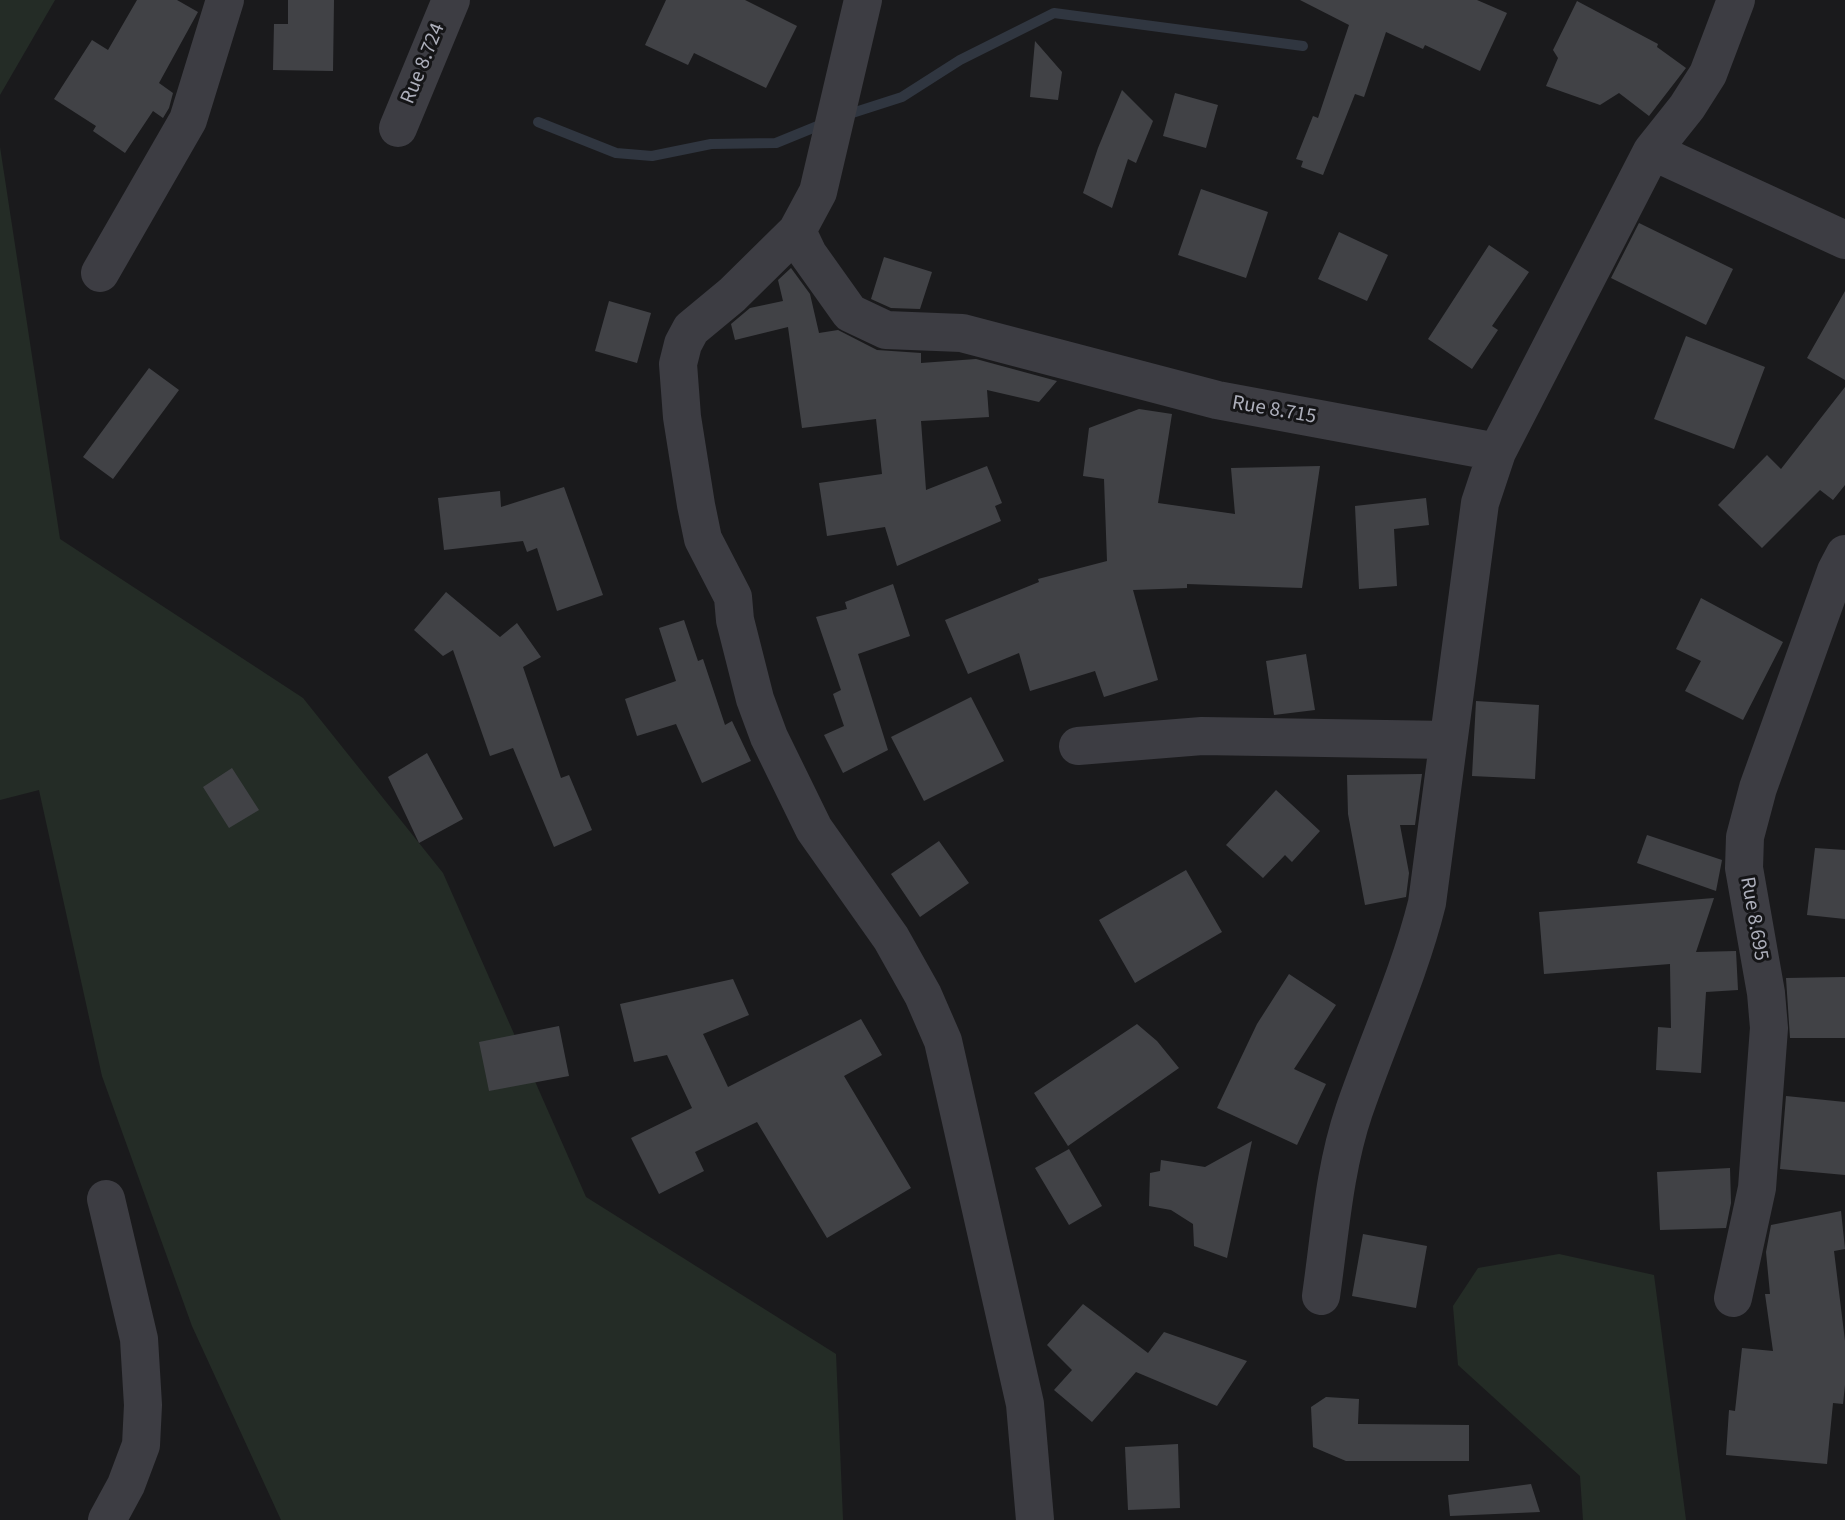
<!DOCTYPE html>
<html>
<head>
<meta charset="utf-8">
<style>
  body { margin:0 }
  canvas { display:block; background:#1a1a1c }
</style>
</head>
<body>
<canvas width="1845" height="1520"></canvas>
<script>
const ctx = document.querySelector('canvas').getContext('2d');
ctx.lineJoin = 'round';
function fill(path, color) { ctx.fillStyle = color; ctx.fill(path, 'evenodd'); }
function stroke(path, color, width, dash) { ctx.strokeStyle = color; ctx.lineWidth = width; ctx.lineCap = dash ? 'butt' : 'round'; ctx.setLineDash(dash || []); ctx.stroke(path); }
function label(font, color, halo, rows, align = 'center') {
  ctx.font = font + ' "Source Sans 3",sans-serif'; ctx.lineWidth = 6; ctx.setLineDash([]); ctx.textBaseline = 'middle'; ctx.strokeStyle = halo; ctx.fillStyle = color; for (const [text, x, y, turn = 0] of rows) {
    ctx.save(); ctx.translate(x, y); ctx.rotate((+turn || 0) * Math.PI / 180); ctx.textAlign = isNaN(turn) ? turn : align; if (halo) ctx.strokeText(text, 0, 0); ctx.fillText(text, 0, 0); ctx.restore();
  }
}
fill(new Path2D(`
  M 0,0 L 55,0 L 0,95 Z
  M 0,147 L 60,539 L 303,698 L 443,873 L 586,1197 L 836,1354 L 843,1520 L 281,1520 L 192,1326 L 102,1076 L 39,790 L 0,800 Z
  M 1559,1254 L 1654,1275 L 1686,1520 L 1583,1520 L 1580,1476 L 1458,1365 L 1453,1306 L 1478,1268 Z`), '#242c26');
stroke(new Path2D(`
  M 846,115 L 902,97 L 960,60 L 1054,13 L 1303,46
  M 538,122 L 616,153 L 652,156 L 711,144 L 776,143 L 825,123`), '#303640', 10);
fill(new Path2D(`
  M 137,0 L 177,0 L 198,12 L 159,83 L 173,93 L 169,108 L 163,118 L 153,111 L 125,153 L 93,131 L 96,126 L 54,99 L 92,40 L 108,50 Z
  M 288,0 L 334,0 L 333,71 L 273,70 L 274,24 L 288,24 Z
  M 666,0 L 745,0 L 797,26 L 766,88 L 694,53 L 688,65 L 645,45 Z
  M 1300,0 L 1477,0 L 1507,13 L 1480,71 L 1425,45 L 1423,49 L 1386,32 L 1364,97 L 1355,94 L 1323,175 L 1301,167 L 1303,161 L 1296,159 L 1313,116 L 1318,118 L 1349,25 Z
  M 1577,1 L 1658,44 L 1657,47 L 1686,68 L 1649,116 L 1619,93 L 1600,105 L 1546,86 L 1558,58 L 1553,50 Z
  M 1035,41 L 1062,72 L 1058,100 L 1030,97 Z
  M 1122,90 L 1153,121 L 1136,163 L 1128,159 L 1112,208 L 1083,193 L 1098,148 Z
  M 1175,93 L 1218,105 L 1206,148 L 1163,136 Z
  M 1201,189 L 1268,212 L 1246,278 L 1178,255 Z
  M 1639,223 L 1733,269 L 1706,325 L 1611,278 Z
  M 1339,232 L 1388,255 L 1367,301 L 1318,279 Z
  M 1489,245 L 1529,272 L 1492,326 L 1498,330 L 1472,369 L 1428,339 Z
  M 884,257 L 932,272 L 920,309 L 891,308 L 871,299 Z
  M 791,268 L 810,294 L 819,333 L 838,330 L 877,350 L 921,353 L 921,363 L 976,359 L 1057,381 L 1039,402 L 987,390 L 989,417 L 921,421 L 926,490 L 987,466 L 1002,503 L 995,506 L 1001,521 L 897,566 L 885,527 L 827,536 L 819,483 L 882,474 L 876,419 L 802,428 L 788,327 L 735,340 L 731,324 L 750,308 L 783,301 L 778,280 Z
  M 1845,291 L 1845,380 L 1807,358 Z
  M 609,301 L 651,313 L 637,363 L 595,351 Z
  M 1686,336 L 1765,367 L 1734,449 L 1654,419 Z
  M 149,368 L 179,390 L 113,479 L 83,457 Z
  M 1845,387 L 1845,485 L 1833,500 L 1820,490 L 1762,548 L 1718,505 L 1767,455 L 1781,469 Z
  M 1139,409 L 1172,414 L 1158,503 L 1235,514 L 1231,468 L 1320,466 L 1302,588 L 1187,584 L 1187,588 L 1133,590 L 1158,680 L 1104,697 L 1095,671 L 1030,691 L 1019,653 L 968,674 L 945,620 L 1039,582 L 1038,579 L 1107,561 L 1104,479 L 1083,476 L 1089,428 Z
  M 564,487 L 603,595 L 557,611 L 537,548 L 527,552 L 523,541 L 444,550 L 438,498 L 500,491 L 501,507 Z
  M 1426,498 L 1429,525 L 1394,529 L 1397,586 L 1359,589 L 1355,506 Z
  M 893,584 L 910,636 L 858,654 L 888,750 L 843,773 L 824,735 L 844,726 L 833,694 L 841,690 L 816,617 L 847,609 L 845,602 Z
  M 446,592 L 500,637 L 517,623 L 541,657 L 523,667 L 561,778 L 569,775 L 592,830 L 554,847 L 513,748 L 490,756 L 453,650 L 443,656 L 414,630 Z
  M 1701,598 L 1783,642 L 1743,720 L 1685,691 L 1701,661 L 1676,649 Z
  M 684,620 L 698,661 L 703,659 L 725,725 L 732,721 L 751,761 L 702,783 L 676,724 L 637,736 L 625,699 L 676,681 L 659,628 Z
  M 1306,654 L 1315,710 L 1274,715 L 1266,661 Z
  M 971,697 L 1004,761 L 924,801 L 891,737 Z
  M 1476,701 L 1539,705 L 1535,779 L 1472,776 Z
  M 427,753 L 463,819 L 419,843 L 388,777 Z
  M 232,768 L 259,810 L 229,828 L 203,787 Z
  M 1422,774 L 1415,825 L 1400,825 L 1409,873 L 1406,897 L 1365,905 L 1348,814 L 1347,775 Z
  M 1276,790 L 1320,831 L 1292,862 L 1285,855 L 1263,878 L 1226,845 Z
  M 1647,835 L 1722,860 L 1716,891 L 1637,863 Z
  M 939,841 L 969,883 L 920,917 L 891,874 Z
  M 1815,848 L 1845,850 L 1845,919 L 1807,915 Z
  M 1186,870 L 1222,932 L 1135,983 L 1099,920 Z
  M 1714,898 L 1696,952 L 1736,951 L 1738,990 L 1706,992 L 1701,1073 L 1656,1070 L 1658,1027 L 1671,1028 L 1670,964 L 1544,974 L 1539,912 Z
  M 1289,974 L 1336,1005 L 1294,1069 L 1326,1084 L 1297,1145 L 1217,1108 L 1257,1024 Z
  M 1845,977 L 1845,1038 L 1790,1038 L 1786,978 Z
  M 733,979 L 749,1015 L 703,1034 L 728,1087 L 861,1019 L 882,1055 L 844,1076 L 911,1188 L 827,1238 L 757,1122 L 695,1152 L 704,1171 L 659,1194 L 631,1138 L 692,1108 L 667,1055 L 634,1062 L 620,1004 Z
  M 1137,1024 L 1157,1041 L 1179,1068 L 1068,1146 L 1034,1093 Z
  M 559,1026 L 569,1076 L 489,1091 L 479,1042 Z
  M 1786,1096 L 1845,1102 L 1845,1175 L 1780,1169 Z
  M 1252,1141 L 1227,1258 L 1194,1246 L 1193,1224 L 1171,1210 L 1149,1206 L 1150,1173 L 1160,1171 L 1161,1160 L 1205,1167 Z
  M 1069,1149 L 1102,1206 L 1069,1225 L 1035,1168 Z
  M 1730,1168 L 1731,1203 L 1726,1228 L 1660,1230 L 1657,1172 Z
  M 1841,1211 L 1845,1249 L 1834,1251 L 1845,1341 L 1845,1385 L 1843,1404 L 1833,1403 L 1827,1464 L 1726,1455 L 1729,1410 L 1735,1411 L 1742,1348 L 1773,1351 L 1765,1294 L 1770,1294 L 1766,1252 L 1771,1225 Z
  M 1363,1234 L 1427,1246 L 1416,1308 L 1352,1296 Z
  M 1083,1304 L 1148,1353 L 1164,1332 L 1247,1361 L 1217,1406 L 1136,1372 L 1092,1422 L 1054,1390 L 1072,1370 L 1047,1345 Z
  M 1326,1397 L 1359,1399 L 1358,1424 L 1469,1425 L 1469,1461 L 1346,1461 L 1313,1447 L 1311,1407 Z
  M 1178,1444 L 1180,1508 L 1128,1510 L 1125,1447 Z
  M 1531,1484 L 1540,1512 L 1450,1516 L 1448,1495 Z`), '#414246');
stroke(new Path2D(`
  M 863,0 L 818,192 L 797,231 L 808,254 L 850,313 L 886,330 L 962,333 L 1217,400 L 1497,452 L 1652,151 L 1845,240
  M 398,128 L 451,0
  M 1652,151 L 1687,107 L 1708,74 L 1736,0
  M 797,231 L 732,295 L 691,329 L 683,344 L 678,364 L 682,417 L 696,505 L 703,539 L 733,597 L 735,620 L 755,699 L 769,737 L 814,829 L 891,938 L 923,995 L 943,1041 L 1025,1404 L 1035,1520
  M 100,273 L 188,120 L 225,0
  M 1078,746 L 1202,736 L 1447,740
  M 106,1199 L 139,1339 L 143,1405 L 141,1445 L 126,1485 L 107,1520
  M 1321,1296 C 1330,1234 1334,1170 1354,1111 C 1378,1041 1409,975 1427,903 L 1480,503 L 1497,452
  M 1733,1298 L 1757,1188 L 1769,1028 L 1766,993 L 1744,868 L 1745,837 L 1758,788 L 1836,571 L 1845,554`), '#3d3d43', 38);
label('21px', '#adafbb', '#151517', [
  ["Rue 8.724",424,64,-68],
  ["Rue 8.715",1274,411,10],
  ["Rue 8.695",1753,919,80]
]);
</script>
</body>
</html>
